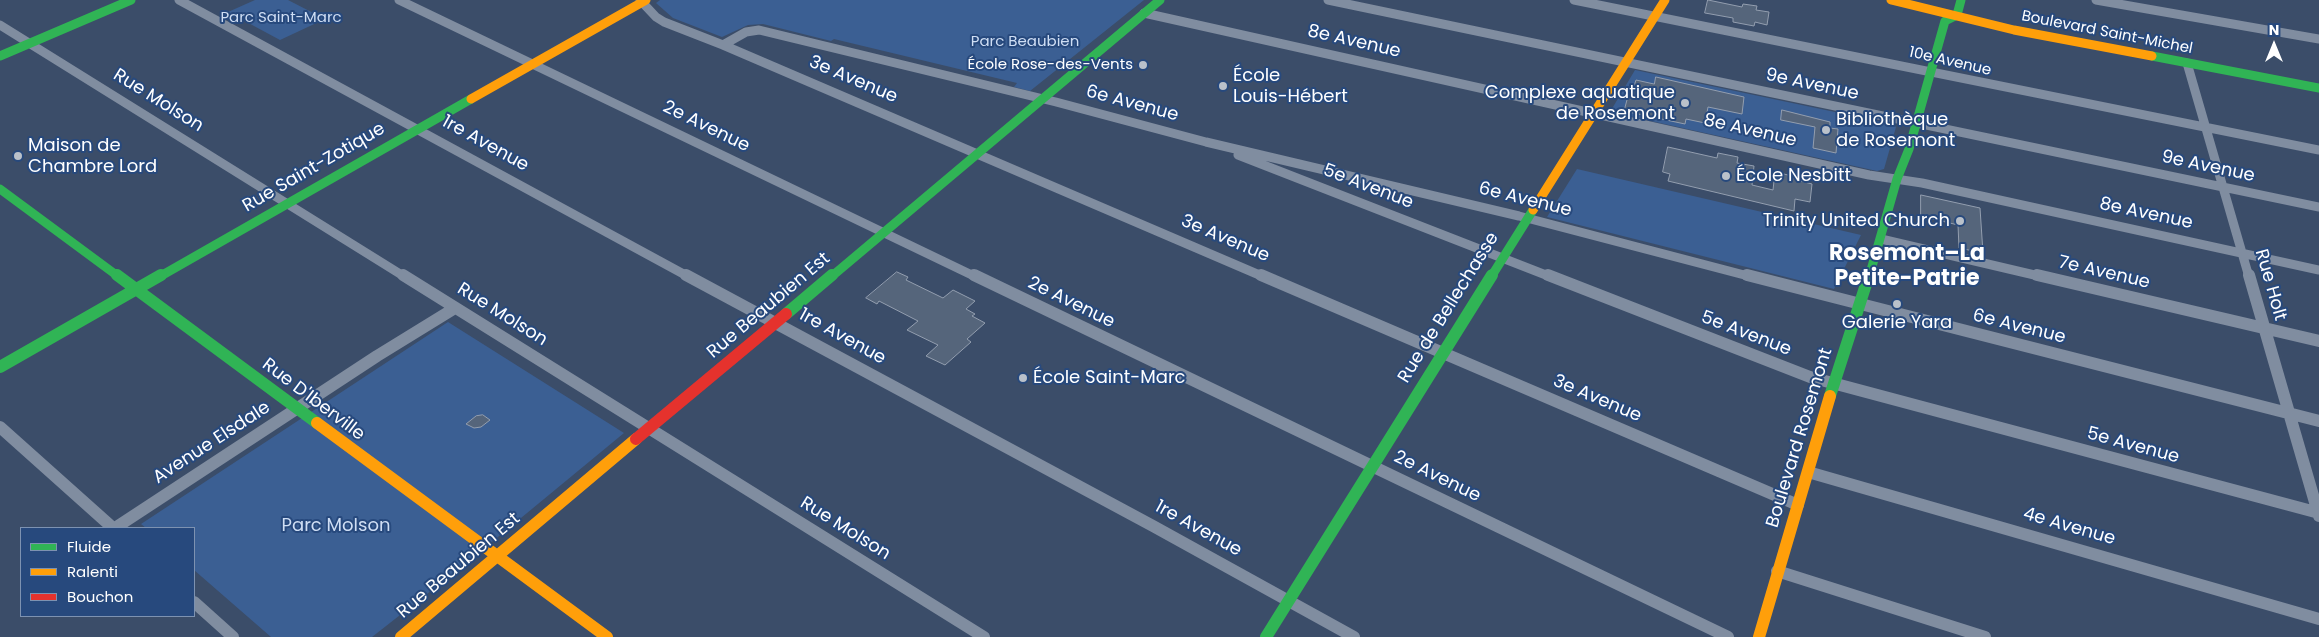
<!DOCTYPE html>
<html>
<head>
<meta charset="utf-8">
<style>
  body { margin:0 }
  #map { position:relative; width:2319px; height:637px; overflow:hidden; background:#3b4d69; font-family:Poppins,sans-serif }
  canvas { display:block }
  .legend { position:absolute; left:20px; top:527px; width:175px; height:90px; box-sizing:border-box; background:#27497d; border:1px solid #7d92b1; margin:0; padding:6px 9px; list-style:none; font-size:15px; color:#fff }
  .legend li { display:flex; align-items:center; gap:10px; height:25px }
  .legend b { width:25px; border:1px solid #7d92b1 }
  .north { position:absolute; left:2249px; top:20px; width:50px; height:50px; -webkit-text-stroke:4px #27497d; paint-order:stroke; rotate:0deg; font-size:14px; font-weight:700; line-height:20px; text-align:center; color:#fff }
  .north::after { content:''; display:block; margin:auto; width:18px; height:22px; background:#fff; clip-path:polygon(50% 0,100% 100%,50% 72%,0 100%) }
</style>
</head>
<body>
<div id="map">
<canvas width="2319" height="637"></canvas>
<ul class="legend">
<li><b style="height:6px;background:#30b455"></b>Fluide</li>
<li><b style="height:6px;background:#ff9f0a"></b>Ralenti</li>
<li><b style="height:6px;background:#e5322d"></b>Bouchon</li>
</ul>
<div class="north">N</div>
</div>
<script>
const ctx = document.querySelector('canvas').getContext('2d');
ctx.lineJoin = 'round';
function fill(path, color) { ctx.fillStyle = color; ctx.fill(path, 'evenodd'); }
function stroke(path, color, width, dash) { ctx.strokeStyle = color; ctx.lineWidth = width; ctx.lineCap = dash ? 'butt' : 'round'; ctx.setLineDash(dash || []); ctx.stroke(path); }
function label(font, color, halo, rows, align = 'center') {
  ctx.font = font + ' Poppins,sans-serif'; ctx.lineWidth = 4; ctx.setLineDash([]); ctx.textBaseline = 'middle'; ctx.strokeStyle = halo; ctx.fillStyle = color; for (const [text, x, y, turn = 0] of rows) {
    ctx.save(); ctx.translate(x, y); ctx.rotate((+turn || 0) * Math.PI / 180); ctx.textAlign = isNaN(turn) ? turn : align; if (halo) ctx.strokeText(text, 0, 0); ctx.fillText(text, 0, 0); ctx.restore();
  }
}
fill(new Path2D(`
  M 255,0 L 288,0 L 325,19 L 280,40 L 228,12 Z
  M 660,0 L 1144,0 L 1030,91 L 1014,87 L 1017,83 L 834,39 L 831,41 L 763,24 L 748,25 L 722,37 L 673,18 L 656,3 Z
  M 1635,70 L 1892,124 L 1896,127 L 1884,169 L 1877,171 L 1610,112 Z
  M 1577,169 L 1861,235 L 1834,289 L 1547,217 Z
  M 448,322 L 624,433 L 464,565 L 372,637 L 271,637 L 194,570 L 194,528 L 146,528 L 141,524 Z`), '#3b5f93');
const building = new Path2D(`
  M 1708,0 L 1742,7 L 1743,4 L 1757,6 L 1756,10 L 1769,12 L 1767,25 L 1755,22 L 1754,26 L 1733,22 L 1733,18 L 1705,13 Z
  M 1656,77 L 1744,97 L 1742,114 L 1708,107 L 1705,123 L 1686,119 L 1685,124 L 1624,111 L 1631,85 L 1634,86 L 1636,80 L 1654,84 Z
  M 1782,110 L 1830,122 L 1830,128 L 1838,129 L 1836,153 L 1813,148 L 1815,127 L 1781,120 Z
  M 1668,147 L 1717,158 L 1718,153 L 1738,157 L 1737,163 L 1754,166 L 1752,185 L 1773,190 L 1775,172 L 1801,178 L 1801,181 L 1812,184 L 1810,202 L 1795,199 L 1794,211 L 1668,181 L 1670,174 L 1663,172 Z
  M 1921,195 L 1980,208 L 1983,253 L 1959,248 L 1958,225 L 1921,216 Z
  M 897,272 L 908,277 L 906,280 L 943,298 L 953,290 L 975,301 L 966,309 L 975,314 L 972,316 L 985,323 L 967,339 L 971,342 L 945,365 L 926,356 L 938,345 L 907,330 L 918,321 L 879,301 L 877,304 L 866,298 Z
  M 483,415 L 490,420 L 481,427 L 474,428 L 466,424 L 476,416 Z`);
fill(building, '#55657b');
stroke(building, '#939eaf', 1);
stroke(new Path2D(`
  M 179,0 L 689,277
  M 399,0 L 976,277
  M 640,0 L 656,17 L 664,22 L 723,45 L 1264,277
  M 1328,0 L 2319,207
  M 1574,0 L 2319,150
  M 2096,0 L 2319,39
  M 1144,13 L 1869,175 L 1922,183 L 2319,270
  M 0,25 L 405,277
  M 723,45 L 746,32 L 759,30 L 1056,102 L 1206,142 L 1519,216 L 1752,277
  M 2187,63 L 2249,277
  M 1238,155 L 1551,277
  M 1881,239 L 2043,277`), '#808da0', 9);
stroke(new Path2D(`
  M 403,275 L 984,637
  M 686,275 L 1153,526 L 1354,637
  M 974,275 L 1728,637
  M 1261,275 L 1798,505
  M 1548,275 L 1810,377 L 2319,513
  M 1747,275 L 2319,421
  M 2037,275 L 2319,341
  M 2249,275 L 2319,516
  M 0,427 L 113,528
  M 1808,472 L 2319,619
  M 115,528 L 377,356 L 455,308
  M 1777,571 L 1985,637
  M 194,602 L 233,637`), '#808da0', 12);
stroke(new Path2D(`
  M 0,56 L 131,0
  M 2152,56 L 2319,88
  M 0,189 L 119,277
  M 159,277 L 471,99
  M 831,277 L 1160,0
  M 1491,277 L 1533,210
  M 1869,277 L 1897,179 L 1909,149 L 1945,21 L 1957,15 L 1961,0`), '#30b455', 9);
stroke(new Path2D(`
  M 117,275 L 317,423
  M 786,314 L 832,275
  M 0,367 L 161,275
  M 1830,396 L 1869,275
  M 1266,637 L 1492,275`), '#30b455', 12);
stroke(new Path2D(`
  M 1891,0 L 2014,30 L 2152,56
  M 471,99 L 646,0
  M 1533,210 L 1665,0`), '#ff9f0a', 9);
stroke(new Path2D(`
  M 317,423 L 607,637
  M 401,637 L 636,439
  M 1759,637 L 1830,396`), '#ff9f0a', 12);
stroke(new Path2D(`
  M 636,439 L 786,314`), '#e5322d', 12);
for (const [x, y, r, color] of [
  [1143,65,5,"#bac1ca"],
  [1223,86,5,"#bac1ca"],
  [1685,103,5,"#bac1ca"],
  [1826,130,5,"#bac1ca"],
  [18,156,5,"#bac1ca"],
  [1726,176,5,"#bac1ca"],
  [1960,221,5,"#bac1ca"],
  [1897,304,5,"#bac1ca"],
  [1023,378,5,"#bac1ca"]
]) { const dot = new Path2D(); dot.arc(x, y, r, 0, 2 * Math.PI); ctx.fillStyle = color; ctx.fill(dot); stroke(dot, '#27497d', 2); }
label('15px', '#cfdef4', '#27497d', [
  ["Parc Saint-Marc",281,18],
  ["Parc Beaubien",1025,42]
]);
label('15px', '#fff', '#27497d', [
  ["Boulevard Saint-Michel",2107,33,11],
  ["10e Avenue",1950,62,13]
]);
label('15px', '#fff', '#27497d', [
  ["École Rose-des-Vents",1133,65]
], 'right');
label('18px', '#fff', '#27497d', [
  ["8e Avenue",1354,42,13],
  ["3e Avenue",853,80,23],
  ["9e Avenue",1812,85,12],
  ["Rue Molson",158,101,32],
  ["6e Avenue",1132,104,15],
  ["2e Avenue",706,127,26],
  ["8e Avenue",1750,131,13],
  ["1re Avenue",485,144,29],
  ["9e Avenue",2208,167,12],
  ["Rue Saint-Zotique",314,168,-30],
  ["5e Avenue",1368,187,21],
  ["6e Avenue",1525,200,14],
  ["8e Avenue",2146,214,12],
  ["3e Avenue",1225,239,23],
  ["7e Avenue",2104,273,13],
  ["Rue Holt",2270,285,74],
  ["2e Avenue",1071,303,26],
  ["Rue Beaubien Est",769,306,-40],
  ["Rue de Bellechasse",1449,308,-58],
  ["Rue Molson",502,315,32],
  ["6e Avenue",2019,327,14],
  ["5e Avenue",1746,334,21],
  ["1re Avenue",842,337,29],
  ["3e Avenue",1597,399,23],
  ["Rue D'Iberville",313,400,37],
  ["Boulevard Rosemont",1800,438,-73],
  ["Avenue Elsdale",212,443,-33],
  ["5e Avenue",2133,446,15],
  ["2e Avenue",1437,477,26],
  ["4e Avenue",2069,527,16],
  ["Rue Molson",845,529,32],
  ["1re Avenue",1198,529,29],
  ["Rue Beaubien Est",459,566,-40]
]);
label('18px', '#fff', '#27497d', [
  ["École",1233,76],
  ["Louis-Hébert",1233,97],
  ["Complexe aquatique",1675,93,"right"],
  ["de Rosemont",1675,114,"right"],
  ["Bibliothèque",1836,120],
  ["de Rosemont",1836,141],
  ["Maison de",28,146],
  ["Chambre Lord",28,167],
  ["École Nesbitt",1736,176],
  ["Trinity United Church",1950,221,"right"],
  ["Galerie Yara",1897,323,"center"],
  ["École Saint-Marc",1033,378]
], 'left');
label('18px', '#cfdef4', '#27497d', [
  ["Parc Molson",336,526]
]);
label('bold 22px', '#fff', '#27497d', [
  ["Rosemont–La",1907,254],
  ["Petite-Patrie",1907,279]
]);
</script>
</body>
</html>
